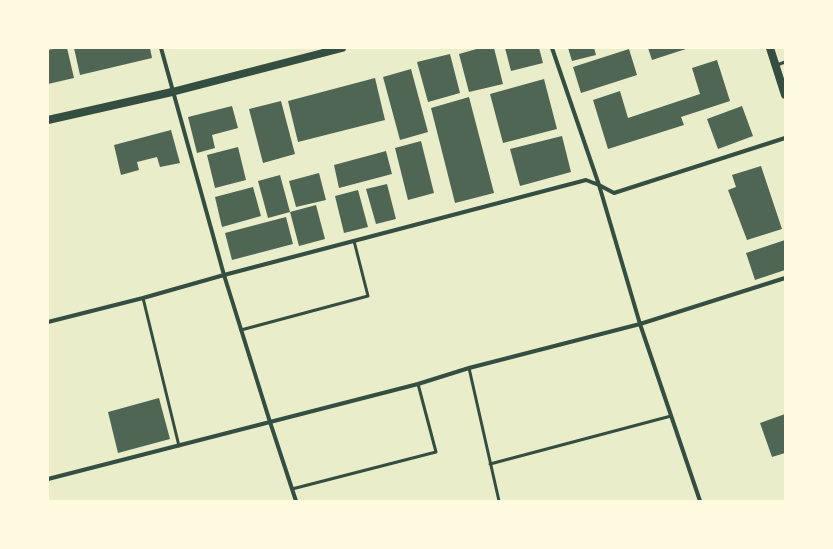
<!DOCTYPE html>
<html>
<head>
<meta charset="utf-8">
<style>
  body { margin:0 }
  #map { position:relative; width:833px; height:549px; overflow:hidden; background:#e9edc9; font-family:"Sofia Sans Condensed",sans-serif }
  canvas { display:block }
  .frame { position:absolute; inset:0; border:49px solid #fefae0; pointer-events:none }
</style>
</head>
<body>
<div id="map">
<canvas width="833" height="549"></canvas>
<div class="frame"></div>
</div>
<script>
const ctx = document.querySelector('canvas').getContext('2d');
ctx.lineJoin = 'round';
function fill(path, color) { ctx.fillStyle = color; ctx.fill(path, 'evenodd'); }
function stroke(path, color, width, dash) { ctx.strokeStyle = color; ctx.lineWidth = width; ctx.lineCap = dash ? 'butt' : 'round'; ctx.setLineDash(dash || []); ctx.stroke(path); }
fill(new Path2D(`
  M 57,48 L 67,48 L 74,78 L 48,84 L 48,50 Z
  M 74,48 L 150,48 L 152,58 L 80,75 Z
  M 480,48 L 494,48 L 503,84 L 469,92 L 459,54 Z
  M 505,48 L 539,48 L 543,63 L 511,71 Z
  M 568,48 L 594,48 L 596,55 L 572,61 Z
  M 648,48 L 689,48 L 652,60 Z
  M 629,49 L 637,75 L 581,93 L 573,67 Z
  M 450,54 L 460,93 L 428,102 L 417,62 Z
  M 717,60 L 730,101 L 681,117 L 684,125 L 608,149 L 593,100 L 620,91 L 628,118 L 700,94 L 692,68 Z
  M 411,69 L 428,132 L 400,140 L 383,77 Z
  M 375,78 L 385,120 L 298,142 L 288,101 Z
  M 544,79 L 557,129 L 503,143 L 490,94 Z
  M 469,97 L 494,193 L 455,203 L 431,108 Z
  M 281,101 L 295,154 L 263,163 L 249,109 Z
  M 232,106 L 238,128 L 212,135 L 215,148 L 197,153 L 188,117 Z
  M 742,106 L 753,136 L 718,149 L 707,119 Z
  M 171,130 L 180,163 L 160,167 L 157,157 L 137,162 L 139,170 L 121,175 L 114,145 Z
  M 562,136 L 571,172 L 520,186 L 510,149 Z
  M 421,141 L 434,193 L 408,200 L 395,148 Z
  M 238,147 L 246,180 L 215,188 L 207,155 Z
  M 386,151 L 392,174 L 339,188 L 334,165 Z
  M 761,166 L 782,229 L 747,240 L 728,190 L 736,187 L 732,175 Z
  M 319,173 L 326,200 L 296,207 L 289,181 Z
  M 280,175 L 290,212 L 268,218 L 258,181 Z
  M 387,184 L 396,219 L 376,224 L 366,189 Z
  M 253,187 L 261,216 L 222,227 L 215,197 Z
  M 358,190 L 368,227 L 344,233 L 335,196 Z
  M 316,205 L 325,239 L 299,246 L 290,212 Z
  M 286,217 L 293,244 L 232,260 L 225,233 Z
  M 785,240 L 785,270 L 755,280 L 746,253 Z
  M 159,398 L 170,439 L 118,453 L 108,412 Z
  M 785,414 L 785,453 L 772,457 L 760,423 Z`), '#4f6655');
stroke(new Path2D(`
  M 777,65 L 785,62
  M 143,298 L 179,446
  M 241,330 L 368,296 L 354,241
  M 469,368 L 499,501
  M 490,464 L 671,416
  M 292,489 L 436,452 L 418,384`), '#344e41', 3);
stroke(new Path2D(`
  M 161,48 L 224,275 L 270,422 L 296,501
  M 552,48 L 599,185 L 640,324 L 700,501
  M 48,322 L 143,298 L 224,275 L 586,180 L 599,185 L 614,193 L 785,138
  M 48,479 L 418,384 L 469,368 L 640,324 L 785,278`), '#344e41', 4);
stroke(new Path2D(`
  M 770,48 L 785,95
  M 48,120 L 172,92 L 342,48`), '#344e41', 8);
</script>
</body>
</html>
